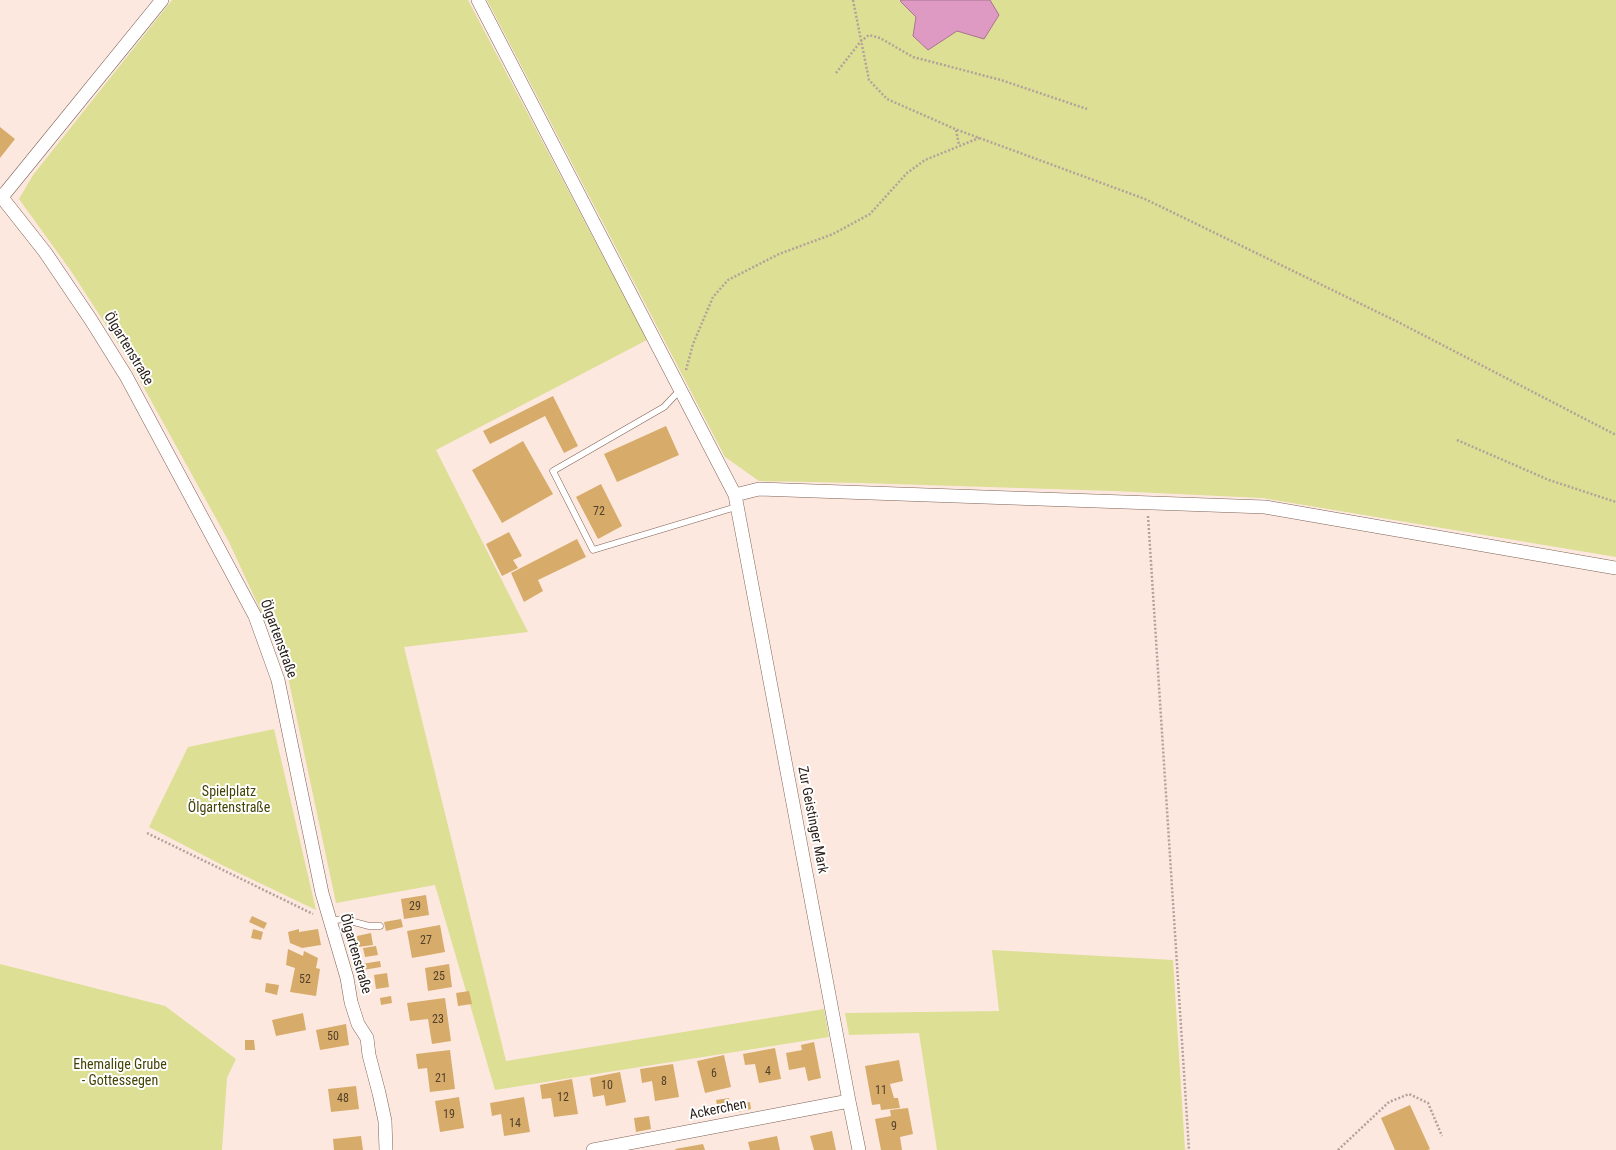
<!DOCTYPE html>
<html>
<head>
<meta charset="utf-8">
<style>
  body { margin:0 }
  canvas { display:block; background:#fce8df }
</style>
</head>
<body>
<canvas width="1616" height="1150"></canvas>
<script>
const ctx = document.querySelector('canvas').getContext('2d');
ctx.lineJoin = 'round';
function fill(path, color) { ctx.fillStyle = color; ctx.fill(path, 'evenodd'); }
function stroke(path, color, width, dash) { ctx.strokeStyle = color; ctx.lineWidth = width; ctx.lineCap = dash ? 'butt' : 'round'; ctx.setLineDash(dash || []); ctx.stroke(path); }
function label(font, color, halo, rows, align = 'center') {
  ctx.font = font + ' "Roboto Condensed",sans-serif'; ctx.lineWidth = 4; ctx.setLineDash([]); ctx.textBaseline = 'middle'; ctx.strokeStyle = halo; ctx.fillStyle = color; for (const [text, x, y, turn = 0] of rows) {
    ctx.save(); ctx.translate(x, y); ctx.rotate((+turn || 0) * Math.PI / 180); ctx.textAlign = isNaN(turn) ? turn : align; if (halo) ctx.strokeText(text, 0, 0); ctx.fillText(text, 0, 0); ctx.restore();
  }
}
fill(new Path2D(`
  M 172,0 L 468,0 L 647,340 L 436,450 L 528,632 L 404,647 L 506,1061 L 824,1009 L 829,1037 L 495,1090 L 435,885 L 336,903 L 285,663 L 228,540 L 128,359 L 71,271 L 19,199 L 33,175 Z
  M 487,0 L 1616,0 L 1616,557 L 1262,498 L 1114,491 L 861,483 L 759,481 L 725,457 Z
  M 274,729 L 316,910 L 224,866 L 149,827 L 188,747 Z
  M 992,950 L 1173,960 L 1185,1150 L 937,1150 L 919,1033 L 849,1035 L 845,1013 L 999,1011 Z
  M 0,964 L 165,1006 L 236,1059 L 227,1078 L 222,1150 L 0,1150 Z`), '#dddf95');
const water = new Path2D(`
  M 901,0 L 990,0 L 999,15 L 984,39 L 957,31 L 928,50 L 913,36 L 916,17 L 901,2 Z`);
fill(water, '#df9ac3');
stroke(water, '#a8748f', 1);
fill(new Path2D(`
  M 0,127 L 15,139 L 0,158 Z
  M 553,396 L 578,446 L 564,453 L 545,416 L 490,444 L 483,431 Z
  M 666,426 L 679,455 L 617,482 L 604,454 Z
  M 523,441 L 553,494 L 502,523 L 472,470 Z
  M 601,484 L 622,526 L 598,539 L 576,497 Z
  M 509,532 L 522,556 L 513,560 L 518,568 L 502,576 L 486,544 Z
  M 577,539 L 586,557 L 538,580 L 543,591 L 524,602 L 511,573 Z
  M 426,895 L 429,915 L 404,919 L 401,899 Z
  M 252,916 L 267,923 L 264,929 L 249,922 Z
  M 401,919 L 403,927 L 386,931 L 384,922 Z
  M 440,925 L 445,952 L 412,958 L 407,931 Z
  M 253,929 L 263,932 L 261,940 L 251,938 Z
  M 299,929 L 299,932 L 318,929 L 321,945 L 302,948 L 290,943 L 288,932 Z
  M 371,933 L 373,945 L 358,947 L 357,936 Z
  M 376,946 L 378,955 L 365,957 L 363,948 Z
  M 288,949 L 303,956 L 304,951 L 318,958 L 316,968 L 320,969 L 316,996 L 290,992 L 295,968 L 286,965 Z
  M 380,961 L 381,967 L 363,970 L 362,964 Z
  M 449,964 L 452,987 L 428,991 L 425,968 Z
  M 387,973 L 389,987 L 376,989 L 374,975 Z
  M 266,983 L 279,985 L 277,995 L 265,992 Z
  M 469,991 L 472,1004 L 458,1006 L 456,993 Z
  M 391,996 L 392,1003 L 381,1005 L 380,998 Z
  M 445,998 L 451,1041 L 432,1044 L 428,1019 L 410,1021 L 407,1003 Z
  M 303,1013 L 306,1030 L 276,1036 L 272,1020 Z
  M 346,1024 L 349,1045 L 320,1050 L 316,1030 Z
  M 245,1040 L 254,1040 L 255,1050 L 245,1050 Z
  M 814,1042 L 821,1078 L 808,1081 L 805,1067 L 789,1070 L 786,1053 L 802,1050 L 801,1045 Z
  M 775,1048 L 781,1079 L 759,1083 L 755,1064 L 745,1065 L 743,1054 Z
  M 450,1050 L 455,1089 L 430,1092 L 427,1068 L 418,1069 L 416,1054 Z
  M 724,1055 L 731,1087 L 705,1093 L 697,1061 Z
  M 899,1060 L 903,1081 L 890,1084 L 894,1098 L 898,1098 L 900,1108 L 881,1110 L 880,1104 L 872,1105 L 865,1066 Z
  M 673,1064 L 679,1097 L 655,1101 L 652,1081 L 642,1083 L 640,1069 Z
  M 620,1072 L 626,1102 L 606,1106 L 604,1095 L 593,1097 L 590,1078 Z
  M 572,1079 L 578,1114 L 554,1117 L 551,1098 L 542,1099 L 540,1085 Z
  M 356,1086 L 359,1109 L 331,1112 L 328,1089 Z
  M 459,1097 L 464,1128 L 440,1132 L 435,1101 Z
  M 524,1097 L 530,1132 L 504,1136 L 501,1114 L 492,1116 L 490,1103 Z
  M 729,1098 L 731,1112 L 719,1114 L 716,1100 Z
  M 750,1102 L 751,1109 L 738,1112 L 736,1105 Z
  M 1410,1105 L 1430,1149 L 1428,1150 L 1395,1150 L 1381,1118 Z
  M 908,1108 L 913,1134 L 900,1137 L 902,1150 L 881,1150 L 875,1119 L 891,1116 L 890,1110 Z
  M 649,1116 L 651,1129 L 636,1132 L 634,1118 Z
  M 832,1131 L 836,1150 L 814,1150 L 810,1136 Z
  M 361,1136 L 363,1150 L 334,1150 L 333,1139 Z
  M 777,1136 L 780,1150 L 750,1150 L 748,1142 Z
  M 703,1144 L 705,1150 L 676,1150 L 675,1149 Z`), '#d7ac6a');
const service = new Path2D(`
  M 680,390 L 664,407 L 553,471 L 593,550 L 736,507
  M 329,921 L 343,919 L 369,926 L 380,926`);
const minor = new Path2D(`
  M 478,0 L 735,495 L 849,1101 L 859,1150
  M 0,195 L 45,252 L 91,320 L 126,376 L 255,616 L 278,680 L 322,893 L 347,978 L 351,1002 L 358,1024 L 367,1038 L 369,1055 L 379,1093 L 385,1121 L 386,1150
  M 2,197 L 162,0
  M 735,495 L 759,489 L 1265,507 L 1616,568
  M 593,1150 L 849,1101`);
stroke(service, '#7f6255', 7);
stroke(minor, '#7f6255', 14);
stroke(new Path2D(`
  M 853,0 L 869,80 L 887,99 L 955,129 L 1145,199 L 1398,322 L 1616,435
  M 836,73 L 861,41 L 869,35 L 880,38 L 913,57 L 1001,80 L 1087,109
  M 956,130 L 959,145
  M 686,370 L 693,344 L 713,297 L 728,280 L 779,254 L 833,234 L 870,214 L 907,173 L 925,160 L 979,138
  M 1457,440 L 1549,480 L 1616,502
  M 1148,516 L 1189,1150
  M 147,833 L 313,914
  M 1338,1150 L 1389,1102 L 1409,1094 L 1428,1103 L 1442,1136`), '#b3a29a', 2.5, [2, 2]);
stroke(service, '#fff', 6);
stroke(minor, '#fff', 13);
label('12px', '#53402b', null, [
  ["72",599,512],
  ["29",415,907],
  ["27",426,941],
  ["25",439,977],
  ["52",305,980],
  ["23",438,1020],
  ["50",333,1037],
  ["4",768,1072],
  ["6",714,1074],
  ["21",441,1079],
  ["8",664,1082],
  ["10",607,1086],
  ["11",881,1091],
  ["12",563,1098],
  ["48",343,1099],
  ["19",449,1115],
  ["14",515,1124],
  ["9",894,1127]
]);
label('14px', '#271c16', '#fff', [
  ["Ölgartenstraße",128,349,59],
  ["Ölgartenstraße",278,639,70],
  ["Zur Geistinger Mark",812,820,79],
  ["Ölgartenstraße",355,954,74],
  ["Ackerchen",718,1110,-11]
]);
label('14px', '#444406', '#fff', [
  ["Spielplatz",229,792],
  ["Ölgartenstraße",229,808],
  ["Ehemalige Grube",120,1065],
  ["- Gottessegen",120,1081]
]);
</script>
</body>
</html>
